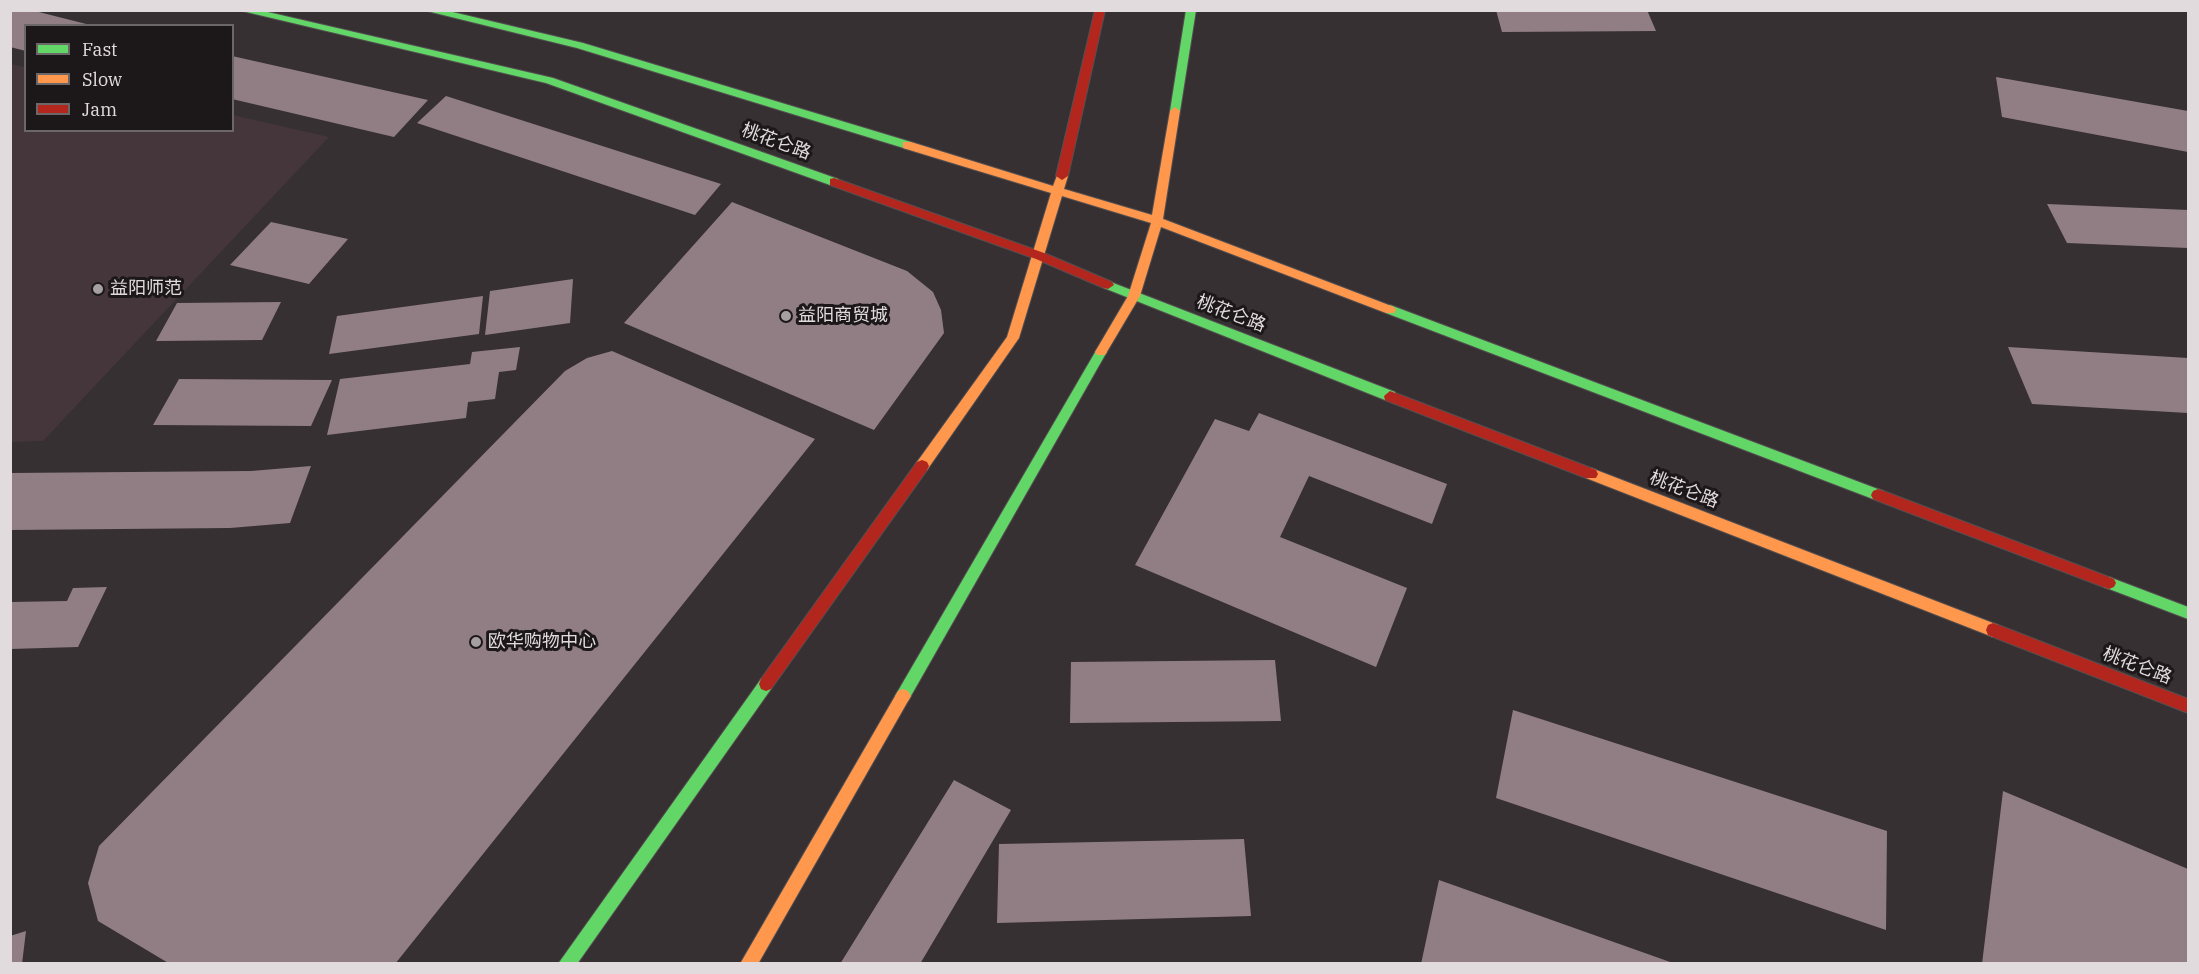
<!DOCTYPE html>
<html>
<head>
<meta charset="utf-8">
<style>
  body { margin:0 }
  #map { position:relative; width:2199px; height:974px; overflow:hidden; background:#363032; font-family:"IBM Plex Serif",serif }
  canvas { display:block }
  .frame { position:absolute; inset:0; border:12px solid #e1dbdd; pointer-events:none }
  .legend { position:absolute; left:24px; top:24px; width:210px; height:108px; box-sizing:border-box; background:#1c1819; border:2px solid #6b6667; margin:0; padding:8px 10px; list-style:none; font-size:18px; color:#e1dbdd }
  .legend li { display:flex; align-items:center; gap:12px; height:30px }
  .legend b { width:30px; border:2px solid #6b6667 }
</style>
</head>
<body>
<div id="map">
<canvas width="2199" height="974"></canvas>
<div class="frame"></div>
<ul class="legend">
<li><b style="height:8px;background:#63d668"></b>Fast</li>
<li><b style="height:8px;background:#ff974d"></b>Slow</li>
<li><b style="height:8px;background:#b3261e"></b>Jam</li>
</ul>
</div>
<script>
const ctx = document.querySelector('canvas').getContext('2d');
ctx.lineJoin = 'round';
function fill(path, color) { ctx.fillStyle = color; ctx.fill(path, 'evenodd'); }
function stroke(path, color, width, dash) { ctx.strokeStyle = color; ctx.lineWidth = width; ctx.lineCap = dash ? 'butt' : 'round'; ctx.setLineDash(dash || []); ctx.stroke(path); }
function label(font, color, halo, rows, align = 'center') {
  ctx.font = font + ' "IBM Plex Serif","Noto Sans SC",serif'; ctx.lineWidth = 6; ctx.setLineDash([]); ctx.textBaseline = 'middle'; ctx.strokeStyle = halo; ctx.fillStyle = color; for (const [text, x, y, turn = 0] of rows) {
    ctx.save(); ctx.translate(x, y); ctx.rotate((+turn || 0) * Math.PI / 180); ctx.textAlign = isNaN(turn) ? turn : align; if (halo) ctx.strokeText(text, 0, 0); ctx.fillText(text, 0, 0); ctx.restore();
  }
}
fill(new Path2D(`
  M 10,64 L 25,67 L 26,130 L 232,130 L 233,115 L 329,137 L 43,441 L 11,442 Z`), '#44363a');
fill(new Path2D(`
  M 10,10 L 31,10 L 94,26 L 26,26 L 26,51 L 10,47 Z
  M 1496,10 L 1647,10 L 1656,31 L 1502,32 Z
  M 232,56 L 428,100 L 394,137 L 232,99 Z
  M 1996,77 L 2188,111 L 2188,152 L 2002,117 Z
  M 446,96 L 721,184 L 695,215 L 417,123 Z
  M 732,202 L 907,271 L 933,292 L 941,310 L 944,333 L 874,430 L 624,323 Z
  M 2047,204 L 2188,210 L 2188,248 L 2067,243 Z
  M 271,222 L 348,239 L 309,284 L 230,265 Z
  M 573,279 L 570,323 L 485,335 L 490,291 Z
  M 483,296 L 479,334 L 329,354 L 337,316 Z
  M 281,302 L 262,340 L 156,341 L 177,303 Z
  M 520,347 L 516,370 L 499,372 L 495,399 L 468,402 L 466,418 L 327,435 L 340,379 L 470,364 L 472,352 Z
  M 2008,347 L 2188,358 L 2188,413 L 2032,404 Z
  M 612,351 L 815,439 L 395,964 L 170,964 L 98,921 L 88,883 L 99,846 L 565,371 L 587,358 Z
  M 179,379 L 332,380 L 311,426 L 153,425 Z
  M 1259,413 L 1447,484 L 1432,524 L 1309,476 L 1280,537 L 1407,588 L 1376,667 L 1135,565 L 1215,419 L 1249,431 Z
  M 311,466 L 290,523 L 230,528 L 10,530 L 10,473 L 251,471 Z
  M 107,587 L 78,647 L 10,649 L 10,602 L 67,601 L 73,588 Z
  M 1275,660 L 1281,721 L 1070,723 L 1071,662 Z
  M 1513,710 L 1887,831 L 1886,930 L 1496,798 Z
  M 954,780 L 1011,810 L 920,964 L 840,964 Z
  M 2003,791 L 2188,869 L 2188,964 L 1982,964 Z
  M 1244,839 L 1251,916 L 997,923 L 999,844 Z
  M 1439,880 L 1673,963 L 1673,964 L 1421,964 Z
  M 26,931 L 22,964 L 10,964 L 10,936 Z`), '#917e84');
const fast = new Path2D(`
  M 238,10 L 259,10 L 553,78 L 838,179 L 840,182 L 838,185 L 830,185 L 546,83 Z
  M 423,10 L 444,10 L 583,43 L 911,142 L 912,145 L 907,149 L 577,48 Z
  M 1186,10 L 1196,10 L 1180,111 L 1175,115 L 1170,111 Z
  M 1108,281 L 1395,392 L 1396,396 L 1395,400 L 1385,400 L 1104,288 L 1102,285 Z
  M 1390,305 L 1883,491 L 1885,495 L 1883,499 L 1873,499 L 1386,313 L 1384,310 Z
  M 1101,347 L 1105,349 L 1107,352 L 1105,355 L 908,701 L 903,703 L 898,701 L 895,696 L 898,691 L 1097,349 Z
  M 2109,577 L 2188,607 L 2188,619 L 2104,587 L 2102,583 L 2104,579 Z
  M 766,677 L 771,679 L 773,684 L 771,689 L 577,964 L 558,964 L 761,679 Z`);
const slow = new Path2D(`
  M 1175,107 L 1180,111 L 1163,219 L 1394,307 L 1396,310 L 1394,313 L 1386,313 L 1161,227 L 1140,296 L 1105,355 L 1097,355 L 1095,352 L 1128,296 L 1151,223 L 1062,196 L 1019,338 L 927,470 L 917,470 L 915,466 L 917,462 L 1007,337 L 1051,193 L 903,148 L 903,142 L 911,142 L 1053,186 L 1058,173 L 1066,173 L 1068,176 L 1064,189 L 1152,215 L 1170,111 Z
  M 1591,468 L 1998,625 L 2000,630 L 1998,635 L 1993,637 L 1586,478 L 1584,474 L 1586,470 Z
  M 903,689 L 908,691 L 911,696 L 908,701 L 758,964 L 740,964 L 898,691 Z`);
const jam = new Path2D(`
  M 1095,10 L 1105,10 L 1068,176 L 1062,180 L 1056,176 Z
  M 834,178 L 1044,253 L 1112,282 L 1114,285 L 1108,289 L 1104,288 L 1036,259 L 830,185 L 830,179 Z
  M 1390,391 L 1596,470 L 1598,474 L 1596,478 L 1586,478 L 1385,400 L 1384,396 Z
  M 922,460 L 927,462 L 929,466 L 927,470 L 771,689 L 766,691 L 761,689 L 759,684 L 761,679 L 917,462 Z
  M 1878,489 L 2114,579 L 2116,583 L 2114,587 L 2109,589 L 1873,499 L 1871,495 L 1873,491 Z
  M 1993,623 L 2188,699 L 2188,713 L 1988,635 L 1986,630 L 1988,625 Z`);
stroke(fast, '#544f51', 2);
stroke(slow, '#544f51', 2);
stroke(jam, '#544f51', 2);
fill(fast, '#63d668');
fill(slow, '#ff974d');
fill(jam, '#b3261e');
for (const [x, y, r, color] of [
  [98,289,6,"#a59fa1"],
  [786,316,6,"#a59fa1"],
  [476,642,6,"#a59fa1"]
]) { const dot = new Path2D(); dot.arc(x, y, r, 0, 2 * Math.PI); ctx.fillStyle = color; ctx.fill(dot); stroke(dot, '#1c1819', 2); }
label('18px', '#e1dbdd', '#1c1819', [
  ["桃花仑路",776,142,20],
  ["桃花仑路",1231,314,21],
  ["桃花仑路",1684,490,21],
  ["桃花仑路",2137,666,21]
]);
label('18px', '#e1dbdd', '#1c1819', [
  ["益阳师范",110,289],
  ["益阳商贸城",798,316],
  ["欧华购物中心",488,642]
], 'left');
</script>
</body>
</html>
